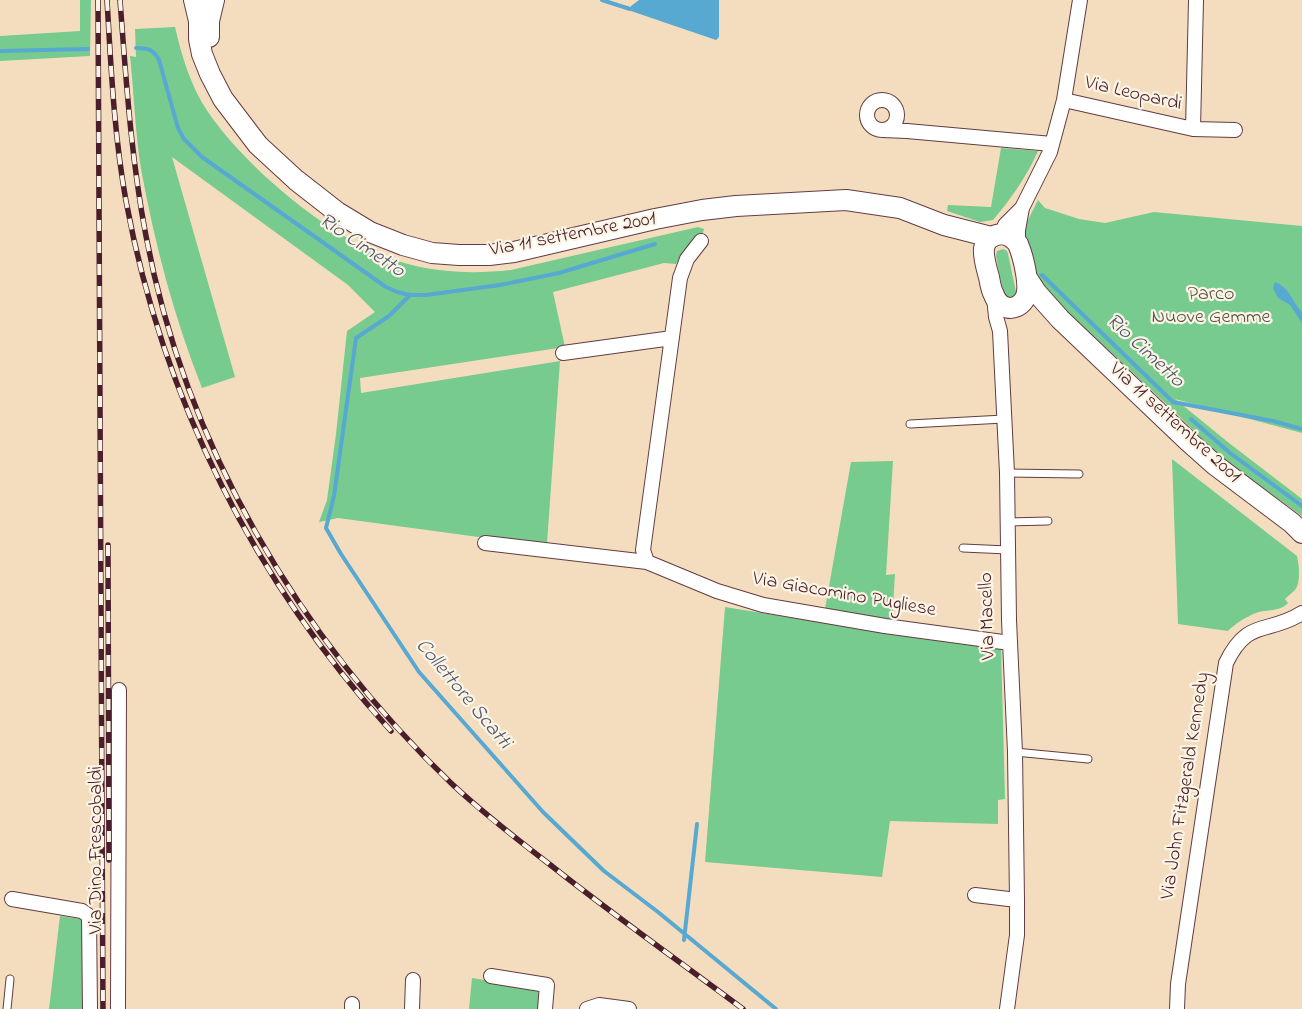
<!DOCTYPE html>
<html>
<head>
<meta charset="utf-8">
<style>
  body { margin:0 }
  canvas { display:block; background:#f3ddbe }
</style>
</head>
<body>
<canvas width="1302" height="1009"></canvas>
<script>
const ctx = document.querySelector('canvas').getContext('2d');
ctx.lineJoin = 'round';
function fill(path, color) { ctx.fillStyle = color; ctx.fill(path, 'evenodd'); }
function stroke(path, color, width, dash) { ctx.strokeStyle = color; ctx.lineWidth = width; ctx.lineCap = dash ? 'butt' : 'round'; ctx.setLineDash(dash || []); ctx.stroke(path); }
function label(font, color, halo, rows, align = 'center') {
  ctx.font = font + ' "Indie Flower",sans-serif'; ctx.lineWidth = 4.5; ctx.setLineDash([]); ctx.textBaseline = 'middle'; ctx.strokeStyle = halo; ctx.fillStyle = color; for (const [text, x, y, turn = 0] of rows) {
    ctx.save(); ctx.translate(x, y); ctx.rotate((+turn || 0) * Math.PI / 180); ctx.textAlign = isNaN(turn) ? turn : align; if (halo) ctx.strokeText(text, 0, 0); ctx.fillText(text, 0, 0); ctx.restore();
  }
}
fill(new Path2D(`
  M 80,0 L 91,0 L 90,56 L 0,61 L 0,36 L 80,31 Z
  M 175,27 C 182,57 191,87 208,112 C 247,169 335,243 401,262 C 438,273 473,274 511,270 L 698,227 L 704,229 L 703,233 L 688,246 L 676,264 L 664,263 L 553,292 L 565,347 L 360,378 L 361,393 L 560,361 L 547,543 L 486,538 L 338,518 L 319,522 L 327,500 L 336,434 L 347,331 L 375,312 L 348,285 L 172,157 L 235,377 L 202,388 C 174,317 155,245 141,169 C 135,132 134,93 130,56 L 136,57 L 135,29 Z
  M 1001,148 L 1038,151 C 1027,176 1011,199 993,220 L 980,222 L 947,211 L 948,205 L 991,207 Z
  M 1038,200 L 1045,208 L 1079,219 L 1105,223 L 1154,212 L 1302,226 L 1302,433 L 1175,399 L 1229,443 L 1302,499 L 1302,516 L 1220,457 L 1179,416 L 1038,284 L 1024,234 L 1025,226 Z
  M 1003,249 L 1007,251 L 1008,254 L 1016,292 L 1015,296 L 1009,299 L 1003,293 L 996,256 L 997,251 Z
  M 1172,459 L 1297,556 C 1299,565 1301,583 1295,590 C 1292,593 1288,596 1285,599 L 1288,603 C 1280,612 1267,609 1256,613 C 1246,617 1236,623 1228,631 L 1178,624 Z
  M 893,461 L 886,575 L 895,574 L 892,621 L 825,609 L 851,462 Z
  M 725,607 L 880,632 L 1001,646 L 1005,799 L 998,800 L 998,824 L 890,821 L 882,877 L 705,862 Z
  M 60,916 L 81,919 L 86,924 L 87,1009 L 49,1009 Z
  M 472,978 L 534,988 L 537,989 L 540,997 L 539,1009 L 469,1009 Z`), '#77cb8e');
fill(new Path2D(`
  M 639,0 L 719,0 L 719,37 L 716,40 L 713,39 L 631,11 L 630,9 L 631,6 Z
  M 1275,282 C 1291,289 1291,300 1302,312 L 1302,323 L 1290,305 L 1278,298 L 1273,288 Z`), '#57a9d2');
stroke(new Path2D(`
  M 602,0 L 630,9
  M 136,48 C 148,48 153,49 159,60 L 178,128 L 184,139 L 202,157 L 386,287 L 397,292 L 410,295 L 426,295 L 500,285 L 559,273 L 655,244
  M 0,51 L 88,49
  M 1042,275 L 1173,402 L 1273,421 L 1302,429
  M 410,295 L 389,316 L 356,338 L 334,496 L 326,528 L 341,554 L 419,672 L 543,812 L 604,871 L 658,912 L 776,1009
  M 1191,419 L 1230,453 L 1302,506
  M 684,940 L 697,824`), '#57a9d2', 4);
const service = new Path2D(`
  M 910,424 L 1004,419
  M 1007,473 L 1079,474
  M 1007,522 L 1048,521
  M 963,548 L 1008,550
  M 1015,752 L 1088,759
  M 7,1009 L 10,979`);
const minor = new Path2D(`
  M867 115a15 15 0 1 1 30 0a15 15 0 1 1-30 0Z
  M 1064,100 L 1193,129 L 1235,130
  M 1193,129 L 1196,0
  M 883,130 L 907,131 L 1052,144
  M 1002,234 L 1005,225 L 1022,208
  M 1018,244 L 1018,230 L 1022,208 L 1050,152 L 1064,100 L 1080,0
  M 994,297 L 996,317 L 1000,331 L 1007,473 L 1009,620 L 1015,752 L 1017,900 L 1017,935 L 1007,1009
  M 563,353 L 672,338
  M 485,543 L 647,562 L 717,591 L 763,605 L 885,626 L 1010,643
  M 647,562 L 643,550 L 680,278 L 687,259 L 701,241
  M 975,895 L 1017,900
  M 12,899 L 82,911 L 89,916 L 90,1009
  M 491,976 L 547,985 L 545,1009
  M 118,1009 L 119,690
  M 352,1009 L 352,1004
  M 412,1009 L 413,980
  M 587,1009 L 599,1005 L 629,1009
  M 1177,1009 L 1178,984 L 1226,663 C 1248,617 1268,635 1302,613`);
const secondary = new Path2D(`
  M 194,0 L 199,21 L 199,39 L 202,54 L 210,74 L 223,99 L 258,145 L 296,180 L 337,212 L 370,232 L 403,245 L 432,253 L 459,255 L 489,255 L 514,252 L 655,219 L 702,210 L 736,206 L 846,200 L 900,208 L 944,225 L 991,237
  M 209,37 L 209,21 L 214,0
  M 1002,234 C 1009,235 1014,238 1018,244 C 1023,256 1032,289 1024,300 C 1015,313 999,309 994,295 C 991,290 990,283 989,277 C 984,259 976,237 1002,234 Z
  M 1027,278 L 1036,292 L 1060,319 L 1188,441 L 1215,465 L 1292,523 L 1302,533`);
stroke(service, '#633c41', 9);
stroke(minor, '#633c41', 16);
stroke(secondary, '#633c41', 22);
stroke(service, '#fff', 7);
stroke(minor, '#fff', 14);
stroke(secondary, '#fff', 20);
const rail = new Path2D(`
  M 98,0 L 103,1009
  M 107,0 C 111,67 114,135 126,201 C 163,400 255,582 391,731
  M 120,0 C 126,79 131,158 146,236 C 185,444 299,638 452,784 C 484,814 518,840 553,867 C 615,916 680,962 743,1009
  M 108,545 L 109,860`);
stroke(rail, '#4a1f2b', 5.5);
stroke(rail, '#fcf5e5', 4, [11]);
label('20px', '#4a1f2b', '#fcf5e5', [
  ["Via Leopardi",1133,95,13],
  ["Via 11 settembre 2001",573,236,-11],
  ["Via 11 settembre 2001",1174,424,42],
  ["Via Giacomino Pugliese",844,596,10],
  ["Via Macello",989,616,-92],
  ["Via John Fitzgerald Kennedy",1187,786,-81],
  ["Via Dino Frescobaldi",98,850,-90]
]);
label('20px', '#585349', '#fcf5e5', [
  ["Parco",1211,296],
  ["Nuove Gemme",1211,319]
]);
label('italic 21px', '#4f566e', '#fcf5e5', [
  ["Rio Cimetto",361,247,34],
  ["Rio Cimetto",1144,352,43],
  ["Collettore Scatti",462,695,50]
]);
</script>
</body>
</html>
